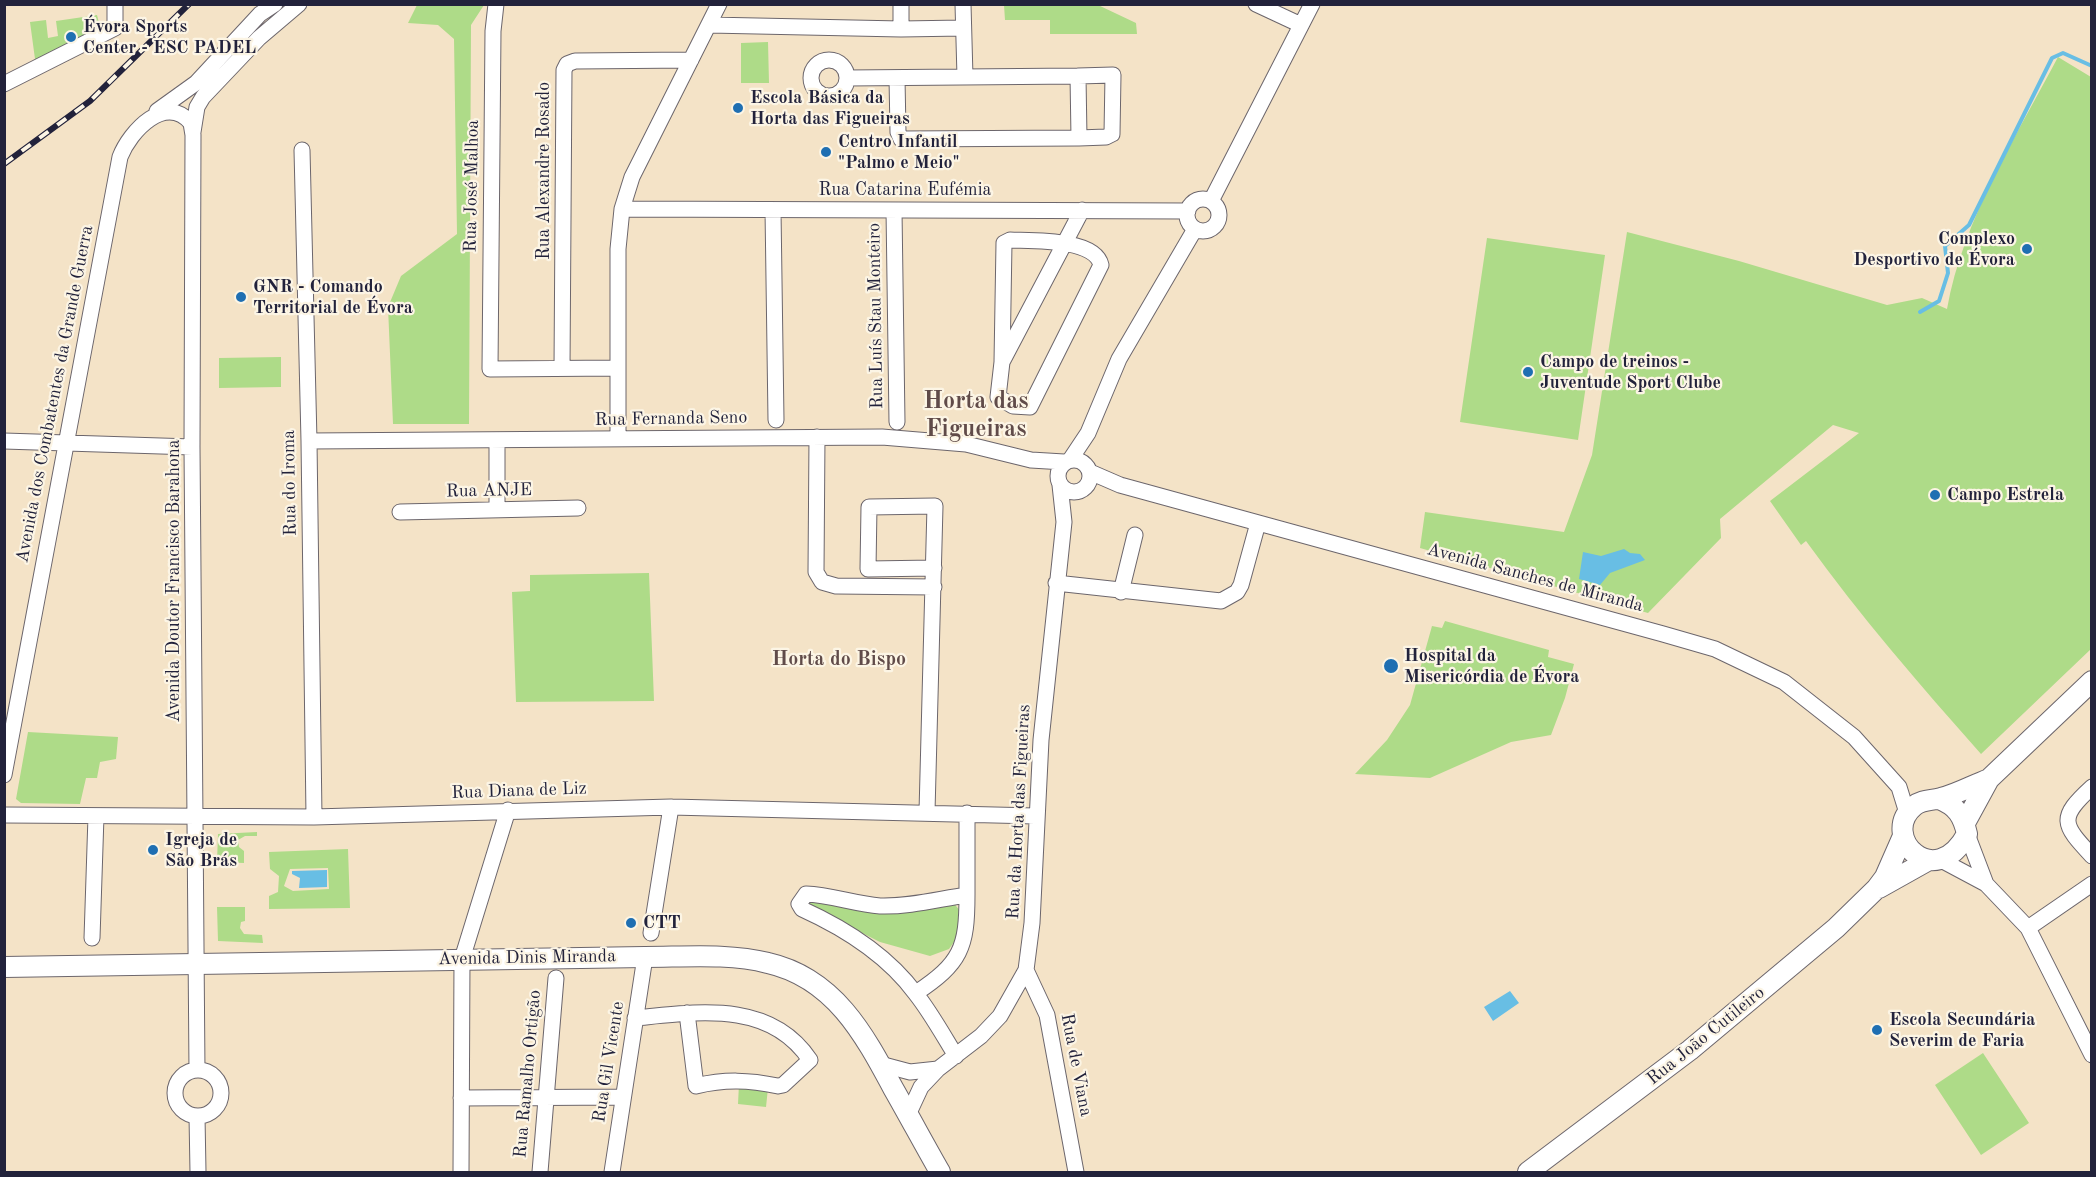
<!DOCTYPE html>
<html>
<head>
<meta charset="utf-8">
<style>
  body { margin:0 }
  #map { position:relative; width:2096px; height:1177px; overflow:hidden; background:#f4e3c7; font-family:"Old Standard TT",serif }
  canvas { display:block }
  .frame { position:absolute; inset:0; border:6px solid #22223b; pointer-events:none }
</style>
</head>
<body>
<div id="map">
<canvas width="2096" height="1177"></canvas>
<div class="frame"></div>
</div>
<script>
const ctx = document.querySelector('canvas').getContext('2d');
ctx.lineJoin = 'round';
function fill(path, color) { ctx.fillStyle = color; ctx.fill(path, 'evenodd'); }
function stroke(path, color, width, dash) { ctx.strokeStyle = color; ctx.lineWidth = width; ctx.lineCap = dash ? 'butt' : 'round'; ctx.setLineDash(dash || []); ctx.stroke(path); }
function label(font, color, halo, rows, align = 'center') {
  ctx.font = font + ' "Old Standard TT",serif'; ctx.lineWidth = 4.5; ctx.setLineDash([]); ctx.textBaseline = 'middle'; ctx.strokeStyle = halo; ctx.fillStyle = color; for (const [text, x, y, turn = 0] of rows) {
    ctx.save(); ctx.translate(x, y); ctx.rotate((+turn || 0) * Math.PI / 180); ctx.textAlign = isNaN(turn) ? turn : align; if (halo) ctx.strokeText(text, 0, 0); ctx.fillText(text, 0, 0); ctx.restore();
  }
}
fill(new Path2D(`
  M 417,5 L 484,5 L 471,25 L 469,424 L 393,424 L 388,307 L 401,276 L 457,234 L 454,39 L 438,25 L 408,23 Z
  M 1004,5 L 1098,5 L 1136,23 L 1137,34 L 1050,34 L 1050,20 L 1005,20 Z
  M 97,15 L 101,31 L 43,59 L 35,59 L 30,22 L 46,20 L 48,38 L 58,36 L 56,21 Z
  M 768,42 L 769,83 L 741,83 L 741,43 Z
  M 2058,57 L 2091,77 L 2091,649 L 1981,754 C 1920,685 1860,616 1806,541 L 1801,545 L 1770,501 L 1859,433 L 1833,425 L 1720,519 L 1721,538 L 1648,613 L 1420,548 L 1425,512 L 1564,532 L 1592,455 L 1627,232 L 1739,261 L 1887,305 L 1922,298 L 1947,309 C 1963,219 2016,137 2058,57 Z
  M 1487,238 L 1605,255 L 1578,440 L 1460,422 Z
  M 281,357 L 281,387 L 219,388 L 219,358 Z
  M 649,573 L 654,701 L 516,702 L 512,592 L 530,591 L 530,575 Z
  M 1445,621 L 1549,650 L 1548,657 L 1574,664 L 1565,698 L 1551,735 L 1511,742 L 1430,778 L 1355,774 L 1387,740 L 1410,705 L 1432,626 L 1442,628 Z
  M 28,732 L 118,737 L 116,759 L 100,762 L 97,778 L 86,778 L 80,804 L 21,803 L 16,799 Z
  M 257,832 L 257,836 L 245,836 L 238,840 L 239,847 L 244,851 L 244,863 L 217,862 L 218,834 Z
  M 348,849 L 350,908 L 269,909 L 269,896 L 278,892 L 279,876 L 270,869 L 269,852 ZM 328,868 L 329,889 L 293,891 L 284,886 L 290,869 Z
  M 814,899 L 951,900 L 962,913 L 961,932 L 949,949 L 930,956 L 880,942 L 804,904 Z
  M 217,907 L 245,907 L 245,921 L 241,922 L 240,928 L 244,934 L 262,935 L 263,943 L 218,941 Z
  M 1983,1053 L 2029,1123 L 1981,1155 L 1935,1085 Z
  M 739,1084 L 768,1088 L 766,1107 L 738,1104 Z`), '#aedb88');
fill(new Path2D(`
  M 1624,549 L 1630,553 L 1640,554 L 1645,560 L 1610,573 L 1600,585 L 1579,579 L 1583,552 L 1601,556 Z
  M 327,870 L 327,887 L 299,888 L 300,878 L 292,874 L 292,871 Z
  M 1510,991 L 1519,1003 L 1493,1021 L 1484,1007 Z`), '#68bee4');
stroke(new Path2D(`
  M 1920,312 L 1939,301 L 1948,273 L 1945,246 L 1969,225 L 2052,58 L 2063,53 L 2092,66`), '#68bee4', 4);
const minor = new Path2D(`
  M 496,4 L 493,31 L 490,369 L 618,368
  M 963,4 L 965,77
  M 1256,4 L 1301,25
  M 709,25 L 901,29 L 901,4
  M 901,29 L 963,28
  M811 78a18 18 0 1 1 36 0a18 18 0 1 1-36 0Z
  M 1113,75 L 1112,134 L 1106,137 L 1079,138 L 1078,76 Z
  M 847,78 L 1078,76
  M 897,78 L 898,132 L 901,139 L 1079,138
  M 4,84 L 115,28 L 115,4
  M 157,111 L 196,83 L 260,14 L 275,4
  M 193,132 L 197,107 L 203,97 L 259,38 L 299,4
  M 302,150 L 309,441 L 314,817
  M1187 215a16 16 0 1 1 32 0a16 16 0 1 1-32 0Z
  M 1211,201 L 1312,4
  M 622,209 L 1188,211
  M 773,210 L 776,420
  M 894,210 L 897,422
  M 1002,362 L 998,397 L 1013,406 L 1030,407 L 1101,265 C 1095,238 1031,241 1010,240 L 1004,243 L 1002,362 L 1082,210
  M 562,368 L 564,70 L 567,64 L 575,61 L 691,60
  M 817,437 L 816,572 L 822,582 L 836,586 L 934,587
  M 618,439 L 618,249 L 622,209 L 632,177 L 719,4
  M 497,440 L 497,510
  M 4,441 L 192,447
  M 309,441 L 882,437 L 966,444 L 1031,460 L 1064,462
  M1058 476a16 16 0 1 1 32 0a16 16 0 1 1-32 0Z
  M 1070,460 L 1088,433 L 1119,359 L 1195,229
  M 1090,472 L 1120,485 L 1663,634 L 1715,649 L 1784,682 L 1854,737 L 1899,787 L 1907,813
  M 400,512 L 578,508
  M 1056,583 L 1221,601 L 1237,592 L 1241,585 L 1258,523
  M 1121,592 L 1135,535
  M 4,775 L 120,157 C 130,131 166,93 191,123 L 193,135 L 192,447 L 197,1070
  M 2092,787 C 2058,818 2062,824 2092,856
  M 927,812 L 935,506 L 869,507 L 868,569 L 934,568
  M 4,815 L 314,817 L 671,807 L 1035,816
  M 1967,834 L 1986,884
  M 1941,860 L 1986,884 L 2028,928 L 2092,1055
  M 967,895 L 967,813
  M 2028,928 L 2092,884
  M 651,933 L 671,807
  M 92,938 L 96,816
  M 1026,970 L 1047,1015 L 1076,1172
  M 916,993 C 961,963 967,948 967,895 C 939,899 909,907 880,906 C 855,904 831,895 806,894 L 799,904 L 802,909 C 844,928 888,956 916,994 C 931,1013 943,1035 956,1056
  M 635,1018 C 698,1012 770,1000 810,1060 L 783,1085 L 778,1086 C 749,1080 725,1079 696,1086 L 687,1013
  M 880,1064 L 910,1072 L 938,1069
  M175 1093a23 23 0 1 1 46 0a23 23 0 1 1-46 0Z
  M 461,1098 L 623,1097
  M 908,1115 L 921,1087 L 938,1069 L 981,1036 L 1000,1016 L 1026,970 L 1032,923 L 1041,740 L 1064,522 L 1060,485
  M 197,1116 L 198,1172
  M 461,1172 L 462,959 L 508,810
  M 540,1172 L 556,978
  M 612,1172 L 645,957`);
const major = new Path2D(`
  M 1939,799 C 1957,806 1963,816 1967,834 C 1935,894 1878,836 1914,806 C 1923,799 1931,801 1941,798 C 1957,794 1973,785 1989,779
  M 1965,823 L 1989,779 L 2092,681
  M 1879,888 L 1929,860
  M 4,967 L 645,957 C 685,957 729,953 768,963 C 834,978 864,1034 893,1088 C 909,1116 924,1144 940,1172
  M 1528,1172 L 1690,1050 L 1836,928 L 1876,889 L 1885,877 L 1903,836`);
stroke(minor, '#6c666c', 17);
stroke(major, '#6c666c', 22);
stroke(minor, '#fff', 15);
stroke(major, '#fff', 20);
const rail = new Path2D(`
  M 4,164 L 90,101 L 189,4`);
stroke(rail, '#22223b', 6);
stroke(rail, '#fcf5e5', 4, [11]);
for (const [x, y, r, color] of [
  [71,37,6,"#1f6fb2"],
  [738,108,6,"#1f6fb2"],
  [826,152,6,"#1f6fb2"],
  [2027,249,6,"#1f6fb2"],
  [241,297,6,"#1f6fb2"],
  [1528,372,6,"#1f6fb2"],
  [1935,495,6,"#1f6fb2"],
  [1391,666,8,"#1f6fb2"],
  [153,850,6,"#1f6fb2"],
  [631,923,6,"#1f6fb2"],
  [1877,1030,6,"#1f6fb2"]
]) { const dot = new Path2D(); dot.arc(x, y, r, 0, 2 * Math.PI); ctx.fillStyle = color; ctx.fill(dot); stroke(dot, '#fcf5e5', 2); }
label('bold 18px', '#22223b', '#fcf5e5', [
  ["Évora Sports",83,27],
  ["Center - ESC PADEL",83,48],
  ["Escola Básica da",750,98],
  ["Horta das Figueiras",750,119],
  ["Centro Infantil",838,142],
  ["\"Palmo e Meio\"",838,163],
  ["Complexo",2015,239,"right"],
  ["Desportivo de Évora",2015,260,"right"],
  ["GNR - Comando",253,287],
  ["Territorial de Évora",253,308],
  ["Campo de treinos -",1540,362],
  ["Juventude Sport Clube",1540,383],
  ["Campo Estrela",1947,495],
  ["Hospital da",1404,656],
  ["Misericórdia de Évora",1404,677],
  ["Igreja de",165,840],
  ["São Brás",165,861],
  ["CTT",643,923],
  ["Escola Secundária",1889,1020],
  ["Severim de Faria",1889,1041]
], 'left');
label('18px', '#22223b', '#fcf5e5', [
  ["Rua Alexandre Rosado",544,171,-90],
  ["Rua José Malhoa",472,186,-89],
  ["Rua Catarina Eufémia",905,190],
  ["Rua Luís Stau Monteiro",876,316,-91],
  ["Avenida dos Combatentes da Grande Guerra",55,394,-79],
  ["Rua Fernanda Seno",671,419,-1],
  ["Rua do Iroma",290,483,-91],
  ["Rua ANJE",489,491,-1],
  ["Avenida Sanches de Miranda",1535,578,15],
  ["Avenida Doutor Francisco Barahona",174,581,-90],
  ["Rua Diana de Liz",519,791,-2],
  ["Rua da Horta das Figueiras",1019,812,-87],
  ["Avenida Dinis Miranda",527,958,-1],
  ["Rua João Cutileiro",1706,1036,-39],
  ["Rua Gil Vicente",609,1062,-81],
  ["Rua de Viana",1076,1065,79],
  ["Rua Ramalho Ortigão",528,1074,-85]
]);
label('bold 20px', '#604b49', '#fcf5e5', [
  ["Horta do Bispo",839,660]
]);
label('bold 24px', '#604b49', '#fcf5e5', [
  ["Horta das",976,402],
  ["Figueiras",976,430]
]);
</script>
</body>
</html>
